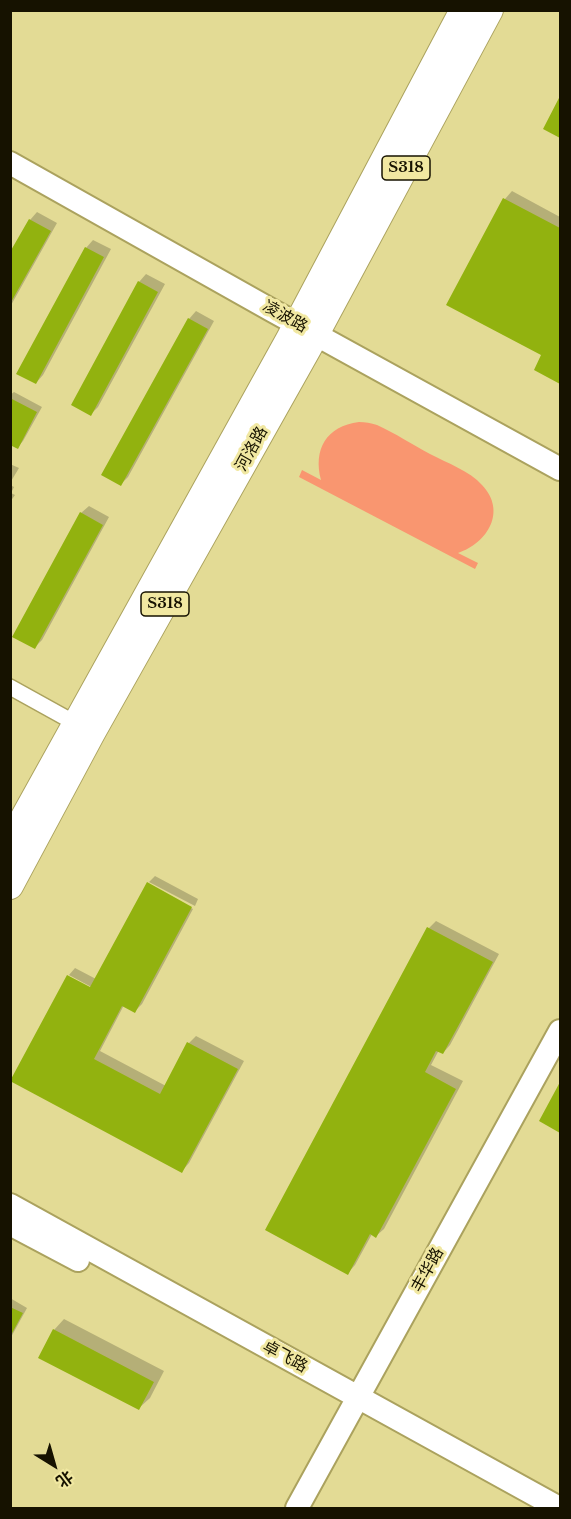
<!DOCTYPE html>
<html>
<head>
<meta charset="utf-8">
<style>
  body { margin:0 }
  #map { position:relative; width:571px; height:1519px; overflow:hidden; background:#e3db95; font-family:"Libre Baskerville","Noto Sans SC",serif }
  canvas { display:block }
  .frame { position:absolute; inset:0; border:12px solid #161200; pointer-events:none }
  .north { position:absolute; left:24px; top:1435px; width:60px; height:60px; -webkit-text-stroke:4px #f1e8a2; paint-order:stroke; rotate:143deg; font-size:16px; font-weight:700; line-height:24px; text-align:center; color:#161200 }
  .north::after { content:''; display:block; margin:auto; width:21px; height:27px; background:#161200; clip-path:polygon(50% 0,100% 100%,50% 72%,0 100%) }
</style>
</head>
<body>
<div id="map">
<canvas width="571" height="1519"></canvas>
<div class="frame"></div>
<div class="north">北</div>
</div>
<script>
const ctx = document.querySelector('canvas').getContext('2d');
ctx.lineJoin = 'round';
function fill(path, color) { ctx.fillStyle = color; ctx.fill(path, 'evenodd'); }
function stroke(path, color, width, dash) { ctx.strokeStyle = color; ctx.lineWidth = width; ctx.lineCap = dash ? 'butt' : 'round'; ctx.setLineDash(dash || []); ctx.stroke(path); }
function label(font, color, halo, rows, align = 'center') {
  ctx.font = font + ' "Libre Baskerville","Noto Sans SC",serif'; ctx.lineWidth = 6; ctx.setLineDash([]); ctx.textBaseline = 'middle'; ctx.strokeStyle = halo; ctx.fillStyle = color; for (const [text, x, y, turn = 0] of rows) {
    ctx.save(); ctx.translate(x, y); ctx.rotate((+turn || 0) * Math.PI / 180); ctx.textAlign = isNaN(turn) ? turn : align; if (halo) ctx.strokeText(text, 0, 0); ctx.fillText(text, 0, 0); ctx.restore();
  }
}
fill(new Path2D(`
  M 359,422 C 365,422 371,423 377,425 C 395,433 413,445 430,454 C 447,463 470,471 482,485 C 507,511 488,543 458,553 L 478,563 L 475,569 L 299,477 L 302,470 L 321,480 C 313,450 326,426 359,422 Z`), '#f99670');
fill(new Path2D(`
  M 560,99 L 560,137 L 545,128 Z
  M 512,191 L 560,217 L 560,383 L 536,369 L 543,355 L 448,304 L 505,199 Z
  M 37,212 L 57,223 L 10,307 L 10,255 L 30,220 Z
  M 93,240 L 111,249 L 43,375 L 36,383 L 86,248 Z
  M 146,274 L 165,284 L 98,407 L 91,414 L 139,282 Z
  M 196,311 L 214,321 L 128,477 L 121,484 L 189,319 Z
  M 14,392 L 42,407 L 23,441 L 18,447 L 10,443 L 10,395 Z
  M 10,464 L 19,468 L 10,483 Z
  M 10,485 L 14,487 L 11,493 L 15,495 L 10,502 Z
  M 89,506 L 109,517 L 42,640 L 35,647 L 81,513 Z
  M 155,876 L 198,899 L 195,906 L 149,882 Z
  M 148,885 L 193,909 L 142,1004 L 135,1011 L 124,1005 L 100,1051 L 166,1086 L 189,1043 L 196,1036 L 244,1061 L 189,1163 L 182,1171 L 12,1080 L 68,976 L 96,992 L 97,990 L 69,975 L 75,968 L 96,979 Z
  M 436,921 L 499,954 L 450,1045 L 443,1053 L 439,1050 L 431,1065 L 463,1081 L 384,1229 L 376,1236 L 372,1234 L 355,1265 L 348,1273 L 429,928 Z
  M 560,1085 L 560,1131 L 541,1120 Z
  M 10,1298 L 27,1308 L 10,1339 Z
  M 64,1319 L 164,1371 L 150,1398 L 139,1408 L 54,1330 Z`), '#0003');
fill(new Path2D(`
  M 560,96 L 560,138 L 543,129 Z
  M 503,198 L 560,228 L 560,384 L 534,370 L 541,355 L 446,305 Z
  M 29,219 L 51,231 L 10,304 L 10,252 Z
  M 85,247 L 104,257 L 36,384 L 16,374 Z
  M 138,281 L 158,292 L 91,416 L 71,405 Z
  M 188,318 L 208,329 L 121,486 L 101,475 Z
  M 10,398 L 37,412 L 18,449 L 10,445 Z
  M 80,512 L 103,525 L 35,649 L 12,637 Z
  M 147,882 L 192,907 L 135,1013 L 122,1006 L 94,1059 L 160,1094 L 187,1042 L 238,1069 L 182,1173 L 10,1081 L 67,975 L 90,987 Z
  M 427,927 L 493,962 L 443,1054 L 436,1051 L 425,1072 L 456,1089 L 376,1238 L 370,1234 L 348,1275 L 265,1230 Z
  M 560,1082 L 560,1133 L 539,1121 Z
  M 10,1307 L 23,1313 L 10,1337 Z
  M 53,1329 L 154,1382 L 139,1410 L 38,1358 Z`), '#92b20f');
const street = new Path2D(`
  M 10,687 L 75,723`);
const secondary = new Path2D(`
  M 10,163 L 273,311 L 560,469
  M 10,1205 L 559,1508
  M 10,1224 L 78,1260
  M 297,1508 L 560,1031`);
const primary = new Path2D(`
  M 10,842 L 289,339 L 463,10
  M 10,886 L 92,733 L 308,349 L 490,10`);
stroke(street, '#aba25e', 18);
stroke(secondary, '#aba25e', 26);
stroke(primary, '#aba25e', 28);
stroke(street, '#fff', 15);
stroke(secondary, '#fff', 22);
stroke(primary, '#fff', 26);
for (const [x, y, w] of [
  [406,168,48],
  [165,604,48]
]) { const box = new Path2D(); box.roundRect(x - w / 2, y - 12, w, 24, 4.5); ctx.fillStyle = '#f1e8a2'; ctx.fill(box); stroke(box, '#161200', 1.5); }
label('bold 15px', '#161200', null, [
  ["S318",406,168],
  ["S318",165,604]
]);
label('16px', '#161200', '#f1e8a2', [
  ["凌波路",285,317,29],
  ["河洛路",252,449,-61],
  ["丰华路",428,1270,-61],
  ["卓飞路",285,1357,29]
]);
</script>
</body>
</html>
